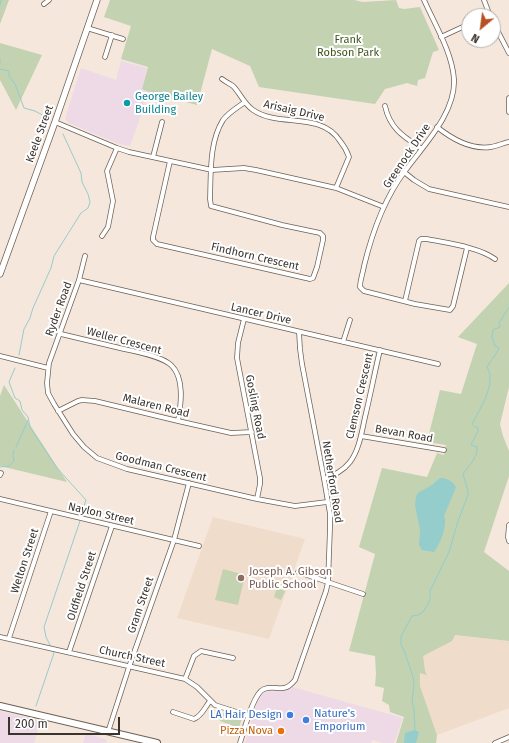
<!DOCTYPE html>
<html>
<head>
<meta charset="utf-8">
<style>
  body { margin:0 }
  #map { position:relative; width:509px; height:743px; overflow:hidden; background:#f5e7db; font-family:"Fira Sans",sans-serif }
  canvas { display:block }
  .north { position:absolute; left:461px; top:8px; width:40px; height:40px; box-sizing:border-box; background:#fff; border:1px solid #b0aeac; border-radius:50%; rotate:209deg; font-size:11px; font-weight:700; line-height:16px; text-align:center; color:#3a342f }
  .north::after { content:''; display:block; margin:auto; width:14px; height:18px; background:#b65121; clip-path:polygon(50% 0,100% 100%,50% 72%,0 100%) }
  .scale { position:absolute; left:8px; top:717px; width:112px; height:18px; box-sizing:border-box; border:2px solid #3a342f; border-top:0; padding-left:5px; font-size:12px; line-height:14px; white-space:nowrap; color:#3a342f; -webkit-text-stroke:3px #fff; paint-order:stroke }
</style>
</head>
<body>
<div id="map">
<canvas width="509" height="743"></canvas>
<div class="north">N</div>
<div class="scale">200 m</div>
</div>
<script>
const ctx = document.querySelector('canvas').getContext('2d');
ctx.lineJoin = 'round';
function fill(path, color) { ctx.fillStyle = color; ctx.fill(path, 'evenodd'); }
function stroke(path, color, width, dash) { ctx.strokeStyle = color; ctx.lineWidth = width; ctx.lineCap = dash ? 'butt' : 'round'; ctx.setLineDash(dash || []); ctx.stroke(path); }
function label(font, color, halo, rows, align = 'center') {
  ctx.font = font + ' "Fira Sans",sans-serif'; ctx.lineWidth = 4; ctx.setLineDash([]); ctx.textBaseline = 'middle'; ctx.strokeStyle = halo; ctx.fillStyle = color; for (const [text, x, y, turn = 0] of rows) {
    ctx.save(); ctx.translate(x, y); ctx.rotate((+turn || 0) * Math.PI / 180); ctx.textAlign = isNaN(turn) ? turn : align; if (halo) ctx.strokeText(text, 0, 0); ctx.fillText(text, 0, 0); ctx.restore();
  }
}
fill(new Path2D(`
  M 121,61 L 147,68 L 142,89 L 149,92 L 130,146 L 119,144 L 69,123 L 65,119 L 81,68 L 116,80 Z
  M 292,687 L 403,718 L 394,743 L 383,743 L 372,740 L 371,743 L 245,743 L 258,699 L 264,692 L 279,691 Z
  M 0,711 L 41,721 L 34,743 L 0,743 Z
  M 86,733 L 107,740 L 106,743 L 83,743 Z`), '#eed9e7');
fill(new Path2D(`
  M 213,517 L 305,539 L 269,639 L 177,618 Z
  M 455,635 L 509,641 L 509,708 L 437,735 L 420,686 L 421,653 Z`), '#f0dcca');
fill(new Path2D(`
  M 0,0 L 9,0 L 0,24 Z
  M 110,0 L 354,0 L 363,2 L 396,0 L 399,8 L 404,9 L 420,7 L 439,50 L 433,52 L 425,78 L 418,80 L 417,86 L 407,83 L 389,88 L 385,89 L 375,104 L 259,87 L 250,66 L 212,49 L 197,105 L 149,92 L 142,89 L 148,67 L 121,59 L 131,26 L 104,17 Z
  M 0,43 L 42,55 L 16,110 L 0,80 Z
  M 509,283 L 509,387 L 500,424 L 503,436 L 509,451 L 509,476 L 484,552 L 509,571 L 509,641 L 455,635 L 452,641 L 423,656 L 425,671 L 427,675 L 420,673 L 420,686 L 437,735 L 436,743 L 396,743 L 404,717 L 390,712 L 389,705 L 382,701 L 384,688 L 375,686 L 376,674 L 375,656 L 349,651 L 375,554 L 359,547 L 382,468 L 427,477 L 437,453 L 444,455 L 446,445 L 427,442 L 440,390 L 461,394 L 477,344 L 458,337 Z
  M 4,385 L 67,482 L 0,466 L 0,396 Z
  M 223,569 L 245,575 L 238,605 L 215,600 Z
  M 277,588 L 285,591 L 281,600 L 274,597 Z
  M 223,713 L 242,718 L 239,728 L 220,721 Z`), '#c3d2b1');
fill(new Path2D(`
  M 440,478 C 447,478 452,481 456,487 L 444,516 C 448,525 440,544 434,552 L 422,550 L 419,545 L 420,530 L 415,505 L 416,497 L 418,493 L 432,485 Z
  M 415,730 L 419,732 L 416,743 L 404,743 L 405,733 Z`), '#95cccc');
stroke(new Path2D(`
  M 0,5 L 1,0
  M 0,59 L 0,63
  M 0,69 L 9,71 L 9,76 L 15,84 L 24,108 L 35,111 L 48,118
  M 19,355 L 24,329 L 30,318 L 33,308 L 51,268 L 54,256 L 81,213 L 88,208 L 90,202 L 88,194 L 82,182 L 81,173 L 63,134
  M 15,368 L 9,382 L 15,398 L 20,401 L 22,410 L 28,417 L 30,427 L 57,468 L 86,500 L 81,515
  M 16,447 L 28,420
  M 0,467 L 9,466 L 14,461 L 13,455 L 14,450
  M 50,645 L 46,637 L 44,627 L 80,521
  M 36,706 L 54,653 L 53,651
  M 415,730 L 414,709 L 412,702 L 414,684 L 413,677 L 404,650 L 401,645 L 401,636 L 412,616 L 418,615 L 423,612 L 428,604 L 430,599 L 430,591 L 449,552 L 458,521 L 468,495 L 468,491 L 463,474 C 469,465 478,458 477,446 L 476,447 L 471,445 L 478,431 L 478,428 L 475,427 L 472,424 C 480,409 497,383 487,367 C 491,360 496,355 499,348 L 495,346 L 492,337 L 493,330 L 500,327 L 499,323 L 509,307`), '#95cccc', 1);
const street = new Path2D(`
  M 424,0 C 435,25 452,52 454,79 C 456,113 423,146 405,171 C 384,199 372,233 364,266 C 363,273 360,280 360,287 L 364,291 L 415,304 L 450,310 L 453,306 L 467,248
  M 484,0 L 490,16
  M 44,4 L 49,0
  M 493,22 L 509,53
  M 87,28 L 123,39
  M 441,37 L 469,24
  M 105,57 L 112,35
  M 222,79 C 226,82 230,84 233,86 C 240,93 244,104 253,110 C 279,128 321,111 340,141 C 344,146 347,151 349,157 L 336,188
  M 509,98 L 509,112
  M 385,106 C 390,129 404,137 422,149
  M 55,122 L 117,148 L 129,152 L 212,170 L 244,168 L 256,170 L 336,188 L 384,207
  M 437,127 C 452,139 471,150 491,147 C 497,146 503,143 509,142
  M 153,157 L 162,122
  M 170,161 L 153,237 L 153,240 L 157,244 L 310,279 L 313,278 L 317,267 L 323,240 L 323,236 L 320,233 L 282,225 L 211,206 L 210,199 C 211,174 209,142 223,120 C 228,113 238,107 245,102
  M 404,172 L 414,180 L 429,189 L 509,207
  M 102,236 L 108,227 L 113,201 L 107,171 L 117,148
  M 85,256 L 79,280 L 49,363 L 47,383 L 48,393 L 54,404 L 73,434 L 84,447 L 97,458 L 127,469 L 257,499 L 295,506 L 327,502
  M 79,280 L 438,364
  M 405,301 L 419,241 L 421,239 L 427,239 C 446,243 479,247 495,259
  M 244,319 L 238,343 L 237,358 L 260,478 L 260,484 L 257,499
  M 61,334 C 82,339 103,344 124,349 C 137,352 161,356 171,365 C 185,378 181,405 178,421
  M 343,342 L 350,320
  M 0,356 L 48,368
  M 58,411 L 78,401 L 82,400 L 95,401 L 178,421 L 231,433 L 252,432
  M 361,436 L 444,450
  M 0,475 L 1,473
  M 324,479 C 334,475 343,471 350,462 C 360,449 362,429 366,413 C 371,392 375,371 380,350
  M 0,499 L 199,546
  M 509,525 L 508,537 L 509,541
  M 298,572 L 363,594
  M 0,637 L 185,679 L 197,687 L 215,705 L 249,716
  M 9,638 L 51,511
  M 69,652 L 112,526
  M 185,679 L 194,656 L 201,651 L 233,658
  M 173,712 L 194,719 C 202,716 205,707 210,701
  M 108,732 L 129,667 L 174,540 L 189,483
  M 240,743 C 244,731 253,693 264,689 C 277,684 283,695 295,680 L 326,591 L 328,582 L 330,528 L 330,514 L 324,479 L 302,364 L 300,349 L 299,332
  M 495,743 L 509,737`);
const secondary = new Path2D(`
  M 0,274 L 55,122 L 97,0`);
const primary = new Path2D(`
  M 0,706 L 157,743`);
stroke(street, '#6c6055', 5.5);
stroke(secondary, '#6c6055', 7);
stroke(primary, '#6c6055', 8);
stroke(street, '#fff', 4);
stroke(secondary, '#fff', 5.5);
stroke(primary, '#fff', 6);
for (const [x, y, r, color] of [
  [127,103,4,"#0f9aa8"],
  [241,578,4,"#8d6e63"],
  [290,715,4,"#3f7fe0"],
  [306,720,4,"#3f7fe0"],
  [281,731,4,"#e8710a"]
]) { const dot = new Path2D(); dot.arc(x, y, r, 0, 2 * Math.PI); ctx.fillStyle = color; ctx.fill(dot); stroke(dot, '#fff', 1.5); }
label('11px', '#3d5319', '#fff', [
  ["Frank",348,40],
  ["Robson Park",348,53]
]);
label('11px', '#0d838f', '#fff', [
  ["George Bailey",135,97],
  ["Building",135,110]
], 'left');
label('11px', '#3a342f', '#fff', [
  ["Arisaig Drive",294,111,13],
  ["Keele Street",40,134,-70],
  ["Greenock Drive",407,156,-56],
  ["Findhorn Crescent",255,257,13],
  ["Ryder Road",59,309,-70],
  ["Lancer Drive",261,314,13],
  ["Weller Crescent",124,341,15],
  ["Clemson Crescent",360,396,-77],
  ["Malaren Road",156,406,14],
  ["Gosling Road",255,407,79],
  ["Bevan Road",404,434,10],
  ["Goodman Crescent",161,467,14],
  ["Netherford Road",332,482,81],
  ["Naylon Street",101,514,13],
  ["Welton Street",25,561,-72],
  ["Oldfield Street",82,586,-72],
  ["Gram Street",141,605,-71],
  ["Church Street",132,657,12]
]);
label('11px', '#785e54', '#fff', [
  ["Joseph A. Gibson",249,572],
  ["Public School",249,585]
], 'left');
label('11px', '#366cbe', '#fff', [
  ["Nature's",314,714],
  ["Emporium",314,727],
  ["LA Hair Design",282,715,"right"]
], 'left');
label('11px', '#c56008', '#fff', [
  ["Pizza Nova",273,731]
], 'right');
</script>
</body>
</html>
